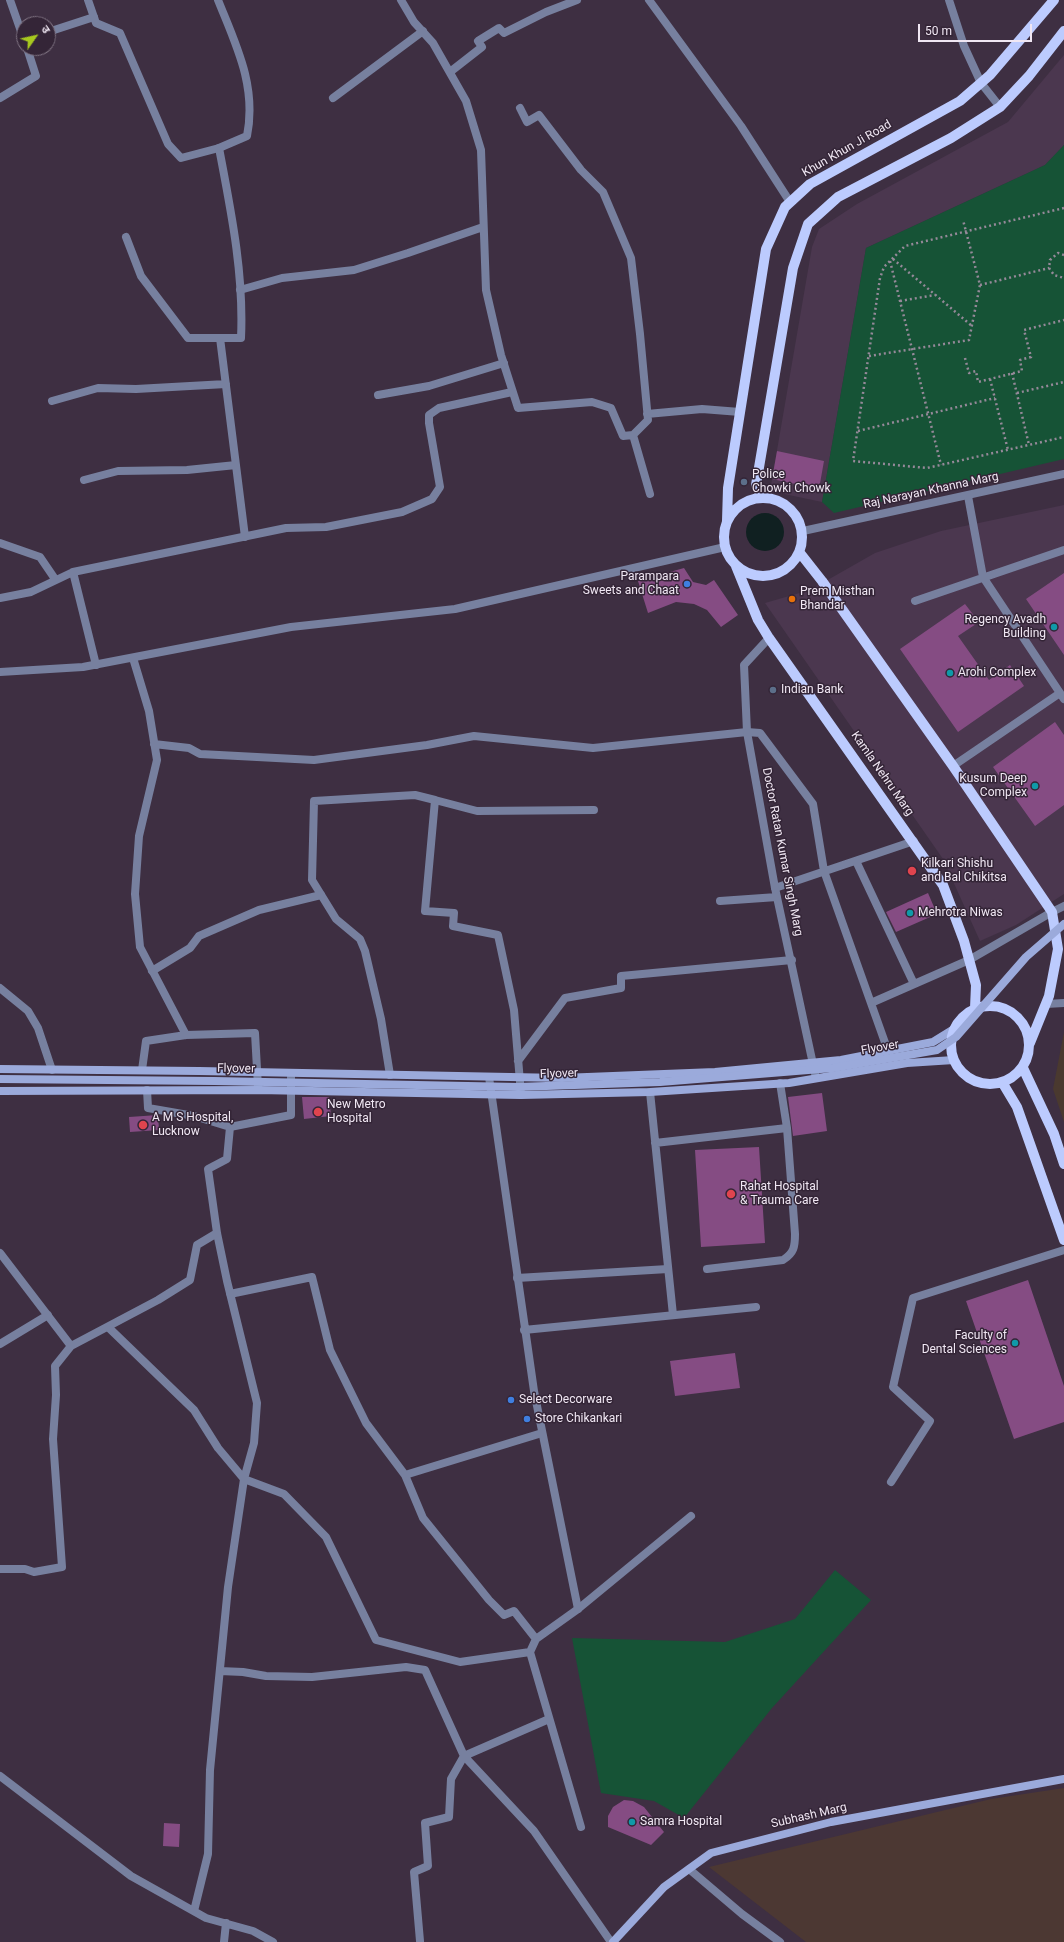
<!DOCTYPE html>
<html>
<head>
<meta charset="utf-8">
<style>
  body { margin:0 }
  #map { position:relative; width:1064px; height:1942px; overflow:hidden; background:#3e2f42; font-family:Roboto,"Noto Sans Devanagari",sans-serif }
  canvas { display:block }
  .north { position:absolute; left:16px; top:16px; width:40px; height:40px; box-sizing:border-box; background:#342537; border:1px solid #7f7382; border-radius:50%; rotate:56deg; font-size:11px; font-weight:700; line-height:16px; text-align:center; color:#f0e7f3 }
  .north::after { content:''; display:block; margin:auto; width:14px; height:18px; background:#a7c81f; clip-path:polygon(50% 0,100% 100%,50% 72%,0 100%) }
  .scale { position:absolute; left:918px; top:24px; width:114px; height:18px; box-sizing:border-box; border:2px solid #f0e7f3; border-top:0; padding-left:5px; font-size:12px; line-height:14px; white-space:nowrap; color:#f0e7f3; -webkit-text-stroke:3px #342537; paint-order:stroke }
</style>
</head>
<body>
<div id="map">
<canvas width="1064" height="1942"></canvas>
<div class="north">उ</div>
<div class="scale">50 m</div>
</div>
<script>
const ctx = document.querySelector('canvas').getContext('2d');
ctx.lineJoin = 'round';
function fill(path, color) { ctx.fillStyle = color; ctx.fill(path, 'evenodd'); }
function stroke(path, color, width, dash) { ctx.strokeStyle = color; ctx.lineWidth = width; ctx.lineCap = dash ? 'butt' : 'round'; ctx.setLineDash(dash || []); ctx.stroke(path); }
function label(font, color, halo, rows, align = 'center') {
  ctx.font = font + ' Roboto,sans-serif'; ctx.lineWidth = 3; ctx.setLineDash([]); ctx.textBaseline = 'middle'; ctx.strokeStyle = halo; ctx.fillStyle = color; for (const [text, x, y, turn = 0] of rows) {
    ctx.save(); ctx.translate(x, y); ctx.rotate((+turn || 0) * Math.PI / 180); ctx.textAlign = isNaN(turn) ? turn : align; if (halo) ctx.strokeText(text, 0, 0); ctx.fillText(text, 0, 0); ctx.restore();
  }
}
fill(new Path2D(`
  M 1064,55 L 1064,145 L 1045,165 L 866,248 L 822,502 L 770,491 L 812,247 L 819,229 L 857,204 L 1008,122 Z
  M 1064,505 L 1064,894 L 1016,925 L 980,941 L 943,859 L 765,603 L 810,590 L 875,553 L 941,531 Z`), '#4b374f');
fill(new Path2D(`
  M 1064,1788 L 1064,1942 L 806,1942 L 709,1867 L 991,1799 Z`), '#4c3833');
fill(new Path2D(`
  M 1064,1032 L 1064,1122 L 1053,1089 Z`), '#4a392f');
fill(new Path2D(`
  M 1064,145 L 1064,459 L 834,513 L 822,502 L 866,248 L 1045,165 Z
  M 835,1570 L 871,1600 L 772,1708 L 684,1818 L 654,1801 L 601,1793 L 572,1638 L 725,1642 L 795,1619 Z`), '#165336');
fill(new Path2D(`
  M746 532a19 19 0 1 1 38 0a19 19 0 1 1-38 0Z`), '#102021');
fill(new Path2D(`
  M 777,451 L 824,461 L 819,489 L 772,479 Z
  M 684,568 L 693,582 L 706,585 L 714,580 L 738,615 L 721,627 L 707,610 L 694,604 L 676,602 L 648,613 L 638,581 Z
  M 1064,573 L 1064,655 L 1026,599 Z
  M 965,604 L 979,622 L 958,636 L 989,680 L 1010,665 L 1024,686 L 958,732 L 900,649 Z
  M 1055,722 L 1064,735 L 1064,805 L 1035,826 L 993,767 Z
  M 928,893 L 937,914 L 896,932 L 886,912 Z
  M 822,1093 L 827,1131 L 793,1136 L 788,1097 Z
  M 302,1097 L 329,1097 L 331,1116 L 304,1119 Z
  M 158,1115 L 159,1130 L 130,1132 L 129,1117 Z
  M 759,1147 L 765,1243 L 701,1247 L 695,1150 Z
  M 1028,1280 L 1064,1386 L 1064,1422 L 1014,1439 L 966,1301 Z
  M 735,1353 L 740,1388 L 675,1396 L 670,1361 Z
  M 624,1800 L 633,1801 L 644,1807 L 664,1832 L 651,1845 L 608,1827 L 608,1816 L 613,1807 Z
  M 164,1823 L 180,1824 L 179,1847 L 163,1846 Z`), '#854c83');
stroke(new Path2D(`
  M 1064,208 L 905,246 L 884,267 L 880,278 L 853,461 L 927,468 L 1064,437
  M 1064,255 L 1058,253 L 1050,260 L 1049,268 L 1054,275 L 1064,278
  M 893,259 L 972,326
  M 890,261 L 941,465
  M 980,285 L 1049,268
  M 900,301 L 935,295
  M 869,356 L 969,340 L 980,285 L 963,220
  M 965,358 L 969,373 L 976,371 L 978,382 L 1022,371 L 1020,360 L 1031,357 L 1024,330 L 1064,320
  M 1012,373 L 1029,445
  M 990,379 L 1008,450
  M 1017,393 L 1064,382
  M 858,431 L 995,398`), '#958999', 2.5, [2, 3]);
stroke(new Path2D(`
  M 48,32 L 94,17
  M 126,237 L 141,276 L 188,338 L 241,338 C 244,274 231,211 219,148
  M 220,338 L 245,537
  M 378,395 L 429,386 L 504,363
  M 52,401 L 98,388 L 136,389 L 226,384
  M 84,480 L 118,471 L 187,470 L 236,465
  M 968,496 L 983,577 L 1064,699
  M 0,543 L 40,557 L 55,579
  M 73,572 L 96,665
  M 0,598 L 31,592 L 73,572 L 286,528 L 326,527 L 402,512 L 432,499 L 440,487 L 429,423 L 429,415 L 439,408 L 512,392
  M 915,601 L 1064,550
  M 133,658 L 149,711 L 157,760 L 139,836 L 135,894 L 140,947 L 186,1035
  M 154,744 L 189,748 L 200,754 L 314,760 L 427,745 L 474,736 L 593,748 L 747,732 L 760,733 L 813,804 L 824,871 L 888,1051
  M 953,766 L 1060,693
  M 856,861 L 914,984
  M 775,888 L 914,841
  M 0,988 L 28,1011 L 38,1028 L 52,1070
  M 871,1003 L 969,960 L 1052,912
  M 518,1061 L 565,998 L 621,988 L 621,976 L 792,960
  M 142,1070 L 146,1041 L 186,1035 L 255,1033 L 258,1087
  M 390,1075 L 381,1019 L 365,951 L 360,939 L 336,919 L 312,880 L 314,801 L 415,795 L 435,800
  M 780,1083 L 787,1128
  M 147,1090 L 148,1108 L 194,1116 L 230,1127
  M 650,1092 L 673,1315
  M 521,1094 L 514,1010 L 498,935 L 453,926 L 454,913 L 425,911 L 435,800 L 477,811 L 594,810
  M 655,1143 L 787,1128 L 795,1234 C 795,1247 794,1253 783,1260 L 707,1269
  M 0,1253 L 71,1346
  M 517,1278 L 668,1269
  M 230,1294 L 312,1277 L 330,1350 L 366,1423 L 405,1475 L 542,1433
  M 108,1327 L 194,1410 L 218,1448 L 244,1479 L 284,1494 L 326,1537 L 376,1640 L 460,1662 L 530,1652
  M 0,1344 L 48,1315
  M 405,1475 L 423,1518 L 489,1600 L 504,1615 L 514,1611 L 536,1639
  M 0,1569 L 25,1569 L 34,1572 L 62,1567 L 53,1439 L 56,1395 L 55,1366 L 71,1346 L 158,1300 L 190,1280 L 197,1245 L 217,1233
  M 220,1671 L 243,1672 L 266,1676 L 312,1677 L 406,1667 L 425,1670 L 464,1756 L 534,1831 L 611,1942
  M 0,1776 L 131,1876 L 206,1918 L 253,1931 L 273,1942
  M 581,1827 L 530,1652 L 536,1639 L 578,1609 L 691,1516
  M 194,1911 L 208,1854 L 210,1770 L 228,1587 L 244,1479 L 254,1443 L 257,1403 L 227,1281 L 217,1233 L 208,1169 L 227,1159 L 230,1127 L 291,1115 L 291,1073
  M 420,1941 L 414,1872 L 428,1866 L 425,1823 L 449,1817 L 451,1779 L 464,1756 L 549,1719
  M 224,1942 L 226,1923`), '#77809f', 8);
stroke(new Path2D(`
  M 10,0 L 24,40
  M 88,0 L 96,23 L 120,33 L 168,144 L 181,158 L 219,148 L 247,136 C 257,86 236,45 218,0
  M 401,0 L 414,22 L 433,43 L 466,101 L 481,150 L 486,290 L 501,355 L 518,408 L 592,402 L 611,408 L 623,436 L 633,435 L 650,494
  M 649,0 L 741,126 L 790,202
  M 949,0 L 964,46 L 981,83 L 1000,107
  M 450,72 L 482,47 L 478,41 L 499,28 L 504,33 L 546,12 L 577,0
  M 0,98 L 36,76 L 27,48
  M 333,98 L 423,31
  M 520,108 L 527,122 L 539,115 L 581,170 L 603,192 L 631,258 L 640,334 L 648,420 L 633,435
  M 240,290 L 282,278 L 354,270 L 408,253 L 483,227
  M 647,414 L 702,409 L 740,412
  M 769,638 L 744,665 L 747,732 L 775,888 L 816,1078
  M 0,672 L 83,667 L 291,627 L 455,609 L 725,547
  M 720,901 L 777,897
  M 152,971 L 190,948 L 199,936 L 259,910 L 321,895
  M 1046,1004 L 1064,1003
  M 489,1077 L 534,1391 L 578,1609
  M 524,1330 L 756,1307
  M 891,1482 L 930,1421 L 893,1387 L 913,1298 L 1064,1250
  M 689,1869 L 742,1914 L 780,1942`), '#77809f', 8);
stroke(new Path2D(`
  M 803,531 L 1064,474
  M 1052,912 L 1064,906`), '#77809f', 8);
stroke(new Path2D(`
  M 0,1069 L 199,1071 L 562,1078 L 715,1072 L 841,1060 L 933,1042 L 954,1029
  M 0,1091 L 258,1090 L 521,1095 L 650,1092 L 789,1083 L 907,1063 L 954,1060
  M 613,1942 L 664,1887 L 711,1853 L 831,1822 L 1064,1779`), '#9baadb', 8);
stroke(new Path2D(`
  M 762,497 L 756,485 L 793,268 L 808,224 L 838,197 L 951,138 L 1000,107 L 1029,76 L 1064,31
  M724 537a39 39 0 1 1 78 0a39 39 0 1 1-78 0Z
  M 727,521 L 728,488 L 766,249 L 785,207 L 810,184 L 960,101 L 990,75 L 1054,0
  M 800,553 L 822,581 L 953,766 L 1052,912 L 1058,949 L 1049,996 L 1030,1043
  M 736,566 L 758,620 L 769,638 L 943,885 L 964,941 L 976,985 L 975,1008
  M951 1045a39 39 0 1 1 78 0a39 39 0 1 1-78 0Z
  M 1023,1068 L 1054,1134 L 1064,1164
  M 1002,1082 L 1017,1107 L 1064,1240`), '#bccbfe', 10);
stroke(new Path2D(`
  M 0,1079 L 214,1081 L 518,1087 L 660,1082 L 833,1068 L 937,1050 L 956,1037 L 1026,957 L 1064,924`), '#9baadb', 8);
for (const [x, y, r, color] of [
  [744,482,4,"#5c6f8a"],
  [687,584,4,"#3f7fe0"],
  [792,599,4,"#e8710a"],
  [1054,627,4,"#0f9aa8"],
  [950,673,4,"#0f9aa8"],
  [773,690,4,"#5c6f8a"],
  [1035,786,4,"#0f9aa8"],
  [912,871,5,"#e0444e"],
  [910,913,4,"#0f9aa8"],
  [318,1112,5,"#e0444e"],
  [143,1125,5,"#e0444e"],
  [731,1194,5,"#e0444e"],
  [1015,1343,4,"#0f9aa8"],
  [511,1400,4,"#3f7fe0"],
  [527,1419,4,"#3f7fe0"],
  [632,1822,4,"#0f9aa8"]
]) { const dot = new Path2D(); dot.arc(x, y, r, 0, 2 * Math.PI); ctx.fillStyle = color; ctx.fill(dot); stroke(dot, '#342537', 1.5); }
label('12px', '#f0e7f3', '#342537', [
  ["Khun Khun Ji Road",847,149,-30],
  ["Raj Narayan Khanna Marg",931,491,-12],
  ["Kamla Nehru Marg",882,774,55],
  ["Doctor Ratan Kumar Singh Marg",782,852,79],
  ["Flyover",880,1048,-10],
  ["Flyover",236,1069,1],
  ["Flyover",559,1074,-2],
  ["Subhash Marg",809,1816,-13]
]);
label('12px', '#f0e7f3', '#342537', [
  ["Police",752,475],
  ["Chowki Chowk",752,489],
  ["Parampara",679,577,"right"],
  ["Sweets and Chaat",679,591,"right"],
  ["Prem Misthan",800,592],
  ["Bhandar",800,606],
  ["Regency Avadh",1046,620,"right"],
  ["Building",1046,634,"right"],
  ["Arohi Complex",958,673],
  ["Indian Bank",781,690],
  ["Kusum Deep",1027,779,"right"],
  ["Complex",1027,793,"right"],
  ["Kilkari Shishu",921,864],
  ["and Bal Chikitsa",921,878],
  ["Mehrotra Niwas",918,913],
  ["New Metro",327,1105],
  ["Hospital",327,1119],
  ["A M S Hospital,",152,1118],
  ["Lucknow",152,1132],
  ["Rahat Hospital",740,1187],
  ["& Trauma Care",740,1201],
  ["Faculty of",1007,1336,"right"],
  ["Dental Sciences",1007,1350,"right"],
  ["Select Decorware",519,1400],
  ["Store Chikankari",535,1419],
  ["Samra Hospital",640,1822]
], 'left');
</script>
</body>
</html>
